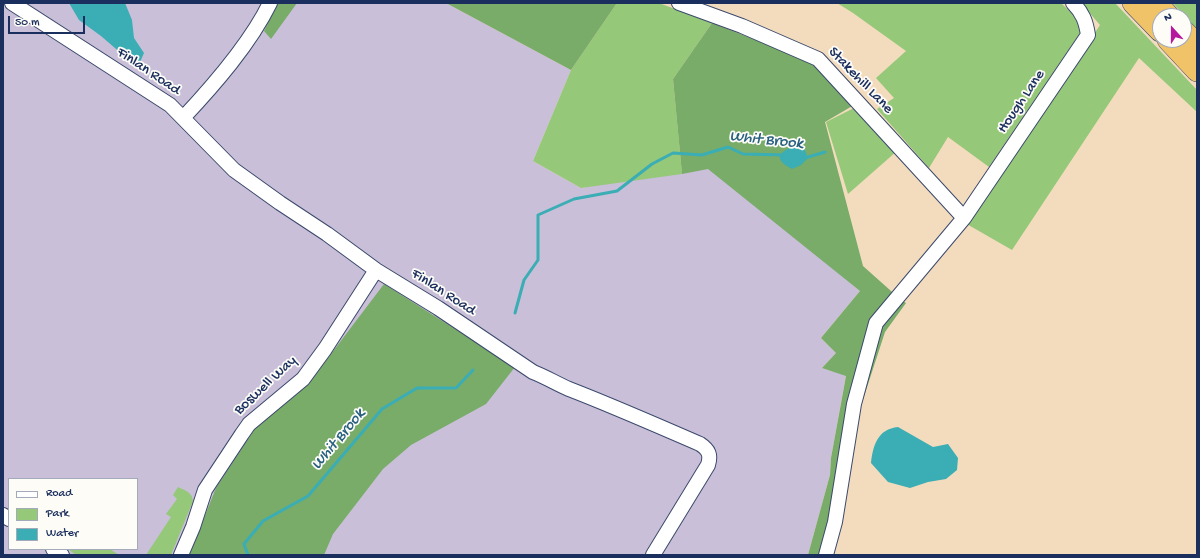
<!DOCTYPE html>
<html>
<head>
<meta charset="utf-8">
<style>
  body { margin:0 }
  #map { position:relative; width:1200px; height:558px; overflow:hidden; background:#f3dcbd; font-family:"Gochi Hand",sans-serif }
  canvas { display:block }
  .frame { position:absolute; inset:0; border:4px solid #1b2f5e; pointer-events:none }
  .legend { position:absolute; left:8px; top:478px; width:130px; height:72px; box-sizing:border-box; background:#fdfcf7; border:1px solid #a3aaba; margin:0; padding:5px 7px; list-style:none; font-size:12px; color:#1b2f5e }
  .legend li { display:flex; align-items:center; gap:8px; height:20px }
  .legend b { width:20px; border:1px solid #a3aaba }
  .north { position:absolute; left:1152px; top:8px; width:40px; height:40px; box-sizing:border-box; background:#fdfcf7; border:1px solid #a3aaba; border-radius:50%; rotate:339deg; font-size:11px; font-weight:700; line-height:16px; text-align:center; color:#1b2f5e }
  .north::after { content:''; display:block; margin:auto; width:14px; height:18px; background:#b5179e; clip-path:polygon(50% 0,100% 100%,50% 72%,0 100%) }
  .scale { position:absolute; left:8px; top:16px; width:77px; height:18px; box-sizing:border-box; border:2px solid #1b2f5e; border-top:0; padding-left:5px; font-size:12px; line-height:14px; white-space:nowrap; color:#1b2f5e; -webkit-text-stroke:3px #fdfcf7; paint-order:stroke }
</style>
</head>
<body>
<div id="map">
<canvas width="1200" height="558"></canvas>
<div class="frame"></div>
<ul class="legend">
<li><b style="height:5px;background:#fff"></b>Road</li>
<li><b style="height:11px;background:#95c878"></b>Park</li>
<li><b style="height:11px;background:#3badb4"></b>Water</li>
</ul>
<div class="north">N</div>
<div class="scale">50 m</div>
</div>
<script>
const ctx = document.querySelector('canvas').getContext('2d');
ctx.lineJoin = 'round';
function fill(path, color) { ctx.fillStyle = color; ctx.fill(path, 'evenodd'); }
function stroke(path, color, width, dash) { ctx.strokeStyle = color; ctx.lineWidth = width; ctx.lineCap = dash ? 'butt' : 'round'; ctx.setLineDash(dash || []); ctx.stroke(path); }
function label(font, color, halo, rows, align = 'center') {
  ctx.font = font + ' "Gochi Hand",sans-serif'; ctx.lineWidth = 3.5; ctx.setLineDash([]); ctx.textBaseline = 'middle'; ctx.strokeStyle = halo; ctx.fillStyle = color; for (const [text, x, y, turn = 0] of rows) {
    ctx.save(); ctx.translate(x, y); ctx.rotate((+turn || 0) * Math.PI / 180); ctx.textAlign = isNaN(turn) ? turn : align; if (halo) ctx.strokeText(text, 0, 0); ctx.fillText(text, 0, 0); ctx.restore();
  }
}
fill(new Path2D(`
  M 3,3 L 446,3 L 571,70 L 533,161 L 581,188 L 712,165 L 860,291 L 821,338 L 836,353 L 822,368 L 846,375 L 831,458 L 830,475 L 808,555 L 3,555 ZM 9,479 L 137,479 L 137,549 L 9,549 Z`), '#c9bfd8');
fill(new Path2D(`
  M 617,3 L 659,3 L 712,23 L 673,79 L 682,174 L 581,188 L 533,161 L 571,70 Z
  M 837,3 L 1061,3 L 1079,20 L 1080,33 L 989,167 L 948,137 L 929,168 L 877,109 L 894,98 L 876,78 L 906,51 L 853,13 Z
  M 1081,3 L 1115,3 L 1197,90 L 1197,112 L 1139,58 L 1012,250 L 965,223 L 994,185 L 1100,25 Z
  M 1173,3 L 1197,3 L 1197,31 Z
  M 856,107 L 897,151 L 848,194 L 826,122 Z
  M 178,487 C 186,491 192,492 193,501 L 171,555 L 146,555 L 171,517 L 166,514 L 177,499 L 173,495 Z
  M 68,549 L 110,549 L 119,555 L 76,555 Z`), '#95c878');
fill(new Path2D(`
  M 278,3 L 297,3 L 271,39 L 264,31 Z
  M 446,3 L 617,3 L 571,70 Z
  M 712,23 L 818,64 L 854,105 L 825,122 L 863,266 L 900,299 L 906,303 L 885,332 L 856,421 L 832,555 L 808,555 L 830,475 L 831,458 L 846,376 L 822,368 L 836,353 L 821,338 L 860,291 L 708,169 L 682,174 L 673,79 Z
  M 384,284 L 515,367 L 486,404 L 411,445 L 383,469 L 333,534 L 324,555 L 189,555 L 216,488 L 258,424 L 312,379 Z`), '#78ac68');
fill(new Path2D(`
  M 69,3 L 125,3 L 132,20 L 134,38 L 144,53 L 140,62 L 122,54 L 101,36 L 79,20 Z
  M 799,144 L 804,148 L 808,158 L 801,165 L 792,169 C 769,157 783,150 799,144 Z
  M 898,427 L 933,447 L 948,444 L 958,458 L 957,470 L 946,479 L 928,482 L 910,488 L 888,482 L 871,463 C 873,445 878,429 898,427 Z`), '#3badb4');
stroke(new Path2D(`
  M 805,158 L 825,152
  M 515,313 L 524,280 L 538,260 L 538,215 L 574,199 L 617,191 L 652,164 L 673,153 L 702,155 L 728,147 L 743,154 L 784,155
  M 248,555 L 244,544 L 263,521 L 308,496 L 382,409 L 417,388 L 456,388 L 473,370`), '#3badb4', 3);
const minor = new Path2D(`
  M 12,3 L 170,105 L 234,170 L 280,203 L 327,234 L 376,270 L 438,308 L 533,372 C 546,377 557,384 569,389 C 613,406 656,425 700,444 C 709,450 711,455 708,465 L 653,555
  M 679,3 L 742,26 L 818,59 L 964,218
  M 183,118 C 214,85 250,44 270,3
  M 3,515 L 9,519
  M 53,549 L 62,555
  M 181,555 L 193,527 L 205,490 L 242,434 L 249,424 L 303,379 L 325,349 L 376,270
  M 826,555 L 835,522 L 854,404 L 876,323 L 964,218 L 1088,35 C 1086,22 1083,13 1073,3`);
const highway = new Path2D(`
  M 1133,3 L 1160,31
  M 1157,3 L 1169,16
  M 1184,31 L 1197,44
  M 1168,40 L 1197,71`);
stroke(minor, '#3b496c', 16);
stroke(highway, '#3b496c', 22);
stroke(minor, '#fff', 14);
stroke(highway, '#f1c369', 21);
label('15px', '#1b2f5e', '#fdfcf7', [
  ["Finlan Road",148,72,34],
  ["Stakehill Lane",860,81,46],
  ["Hough Lane",1022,102,-56],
  ["Finlan Road",443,293,33],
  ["Boswell Way",266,386,-43]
]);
label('italic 16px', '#286180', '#fdfcf7', [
  ["Whit Brook",766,141,6],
  ["Whit Brook",339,440,-50]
]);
</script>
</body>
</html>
